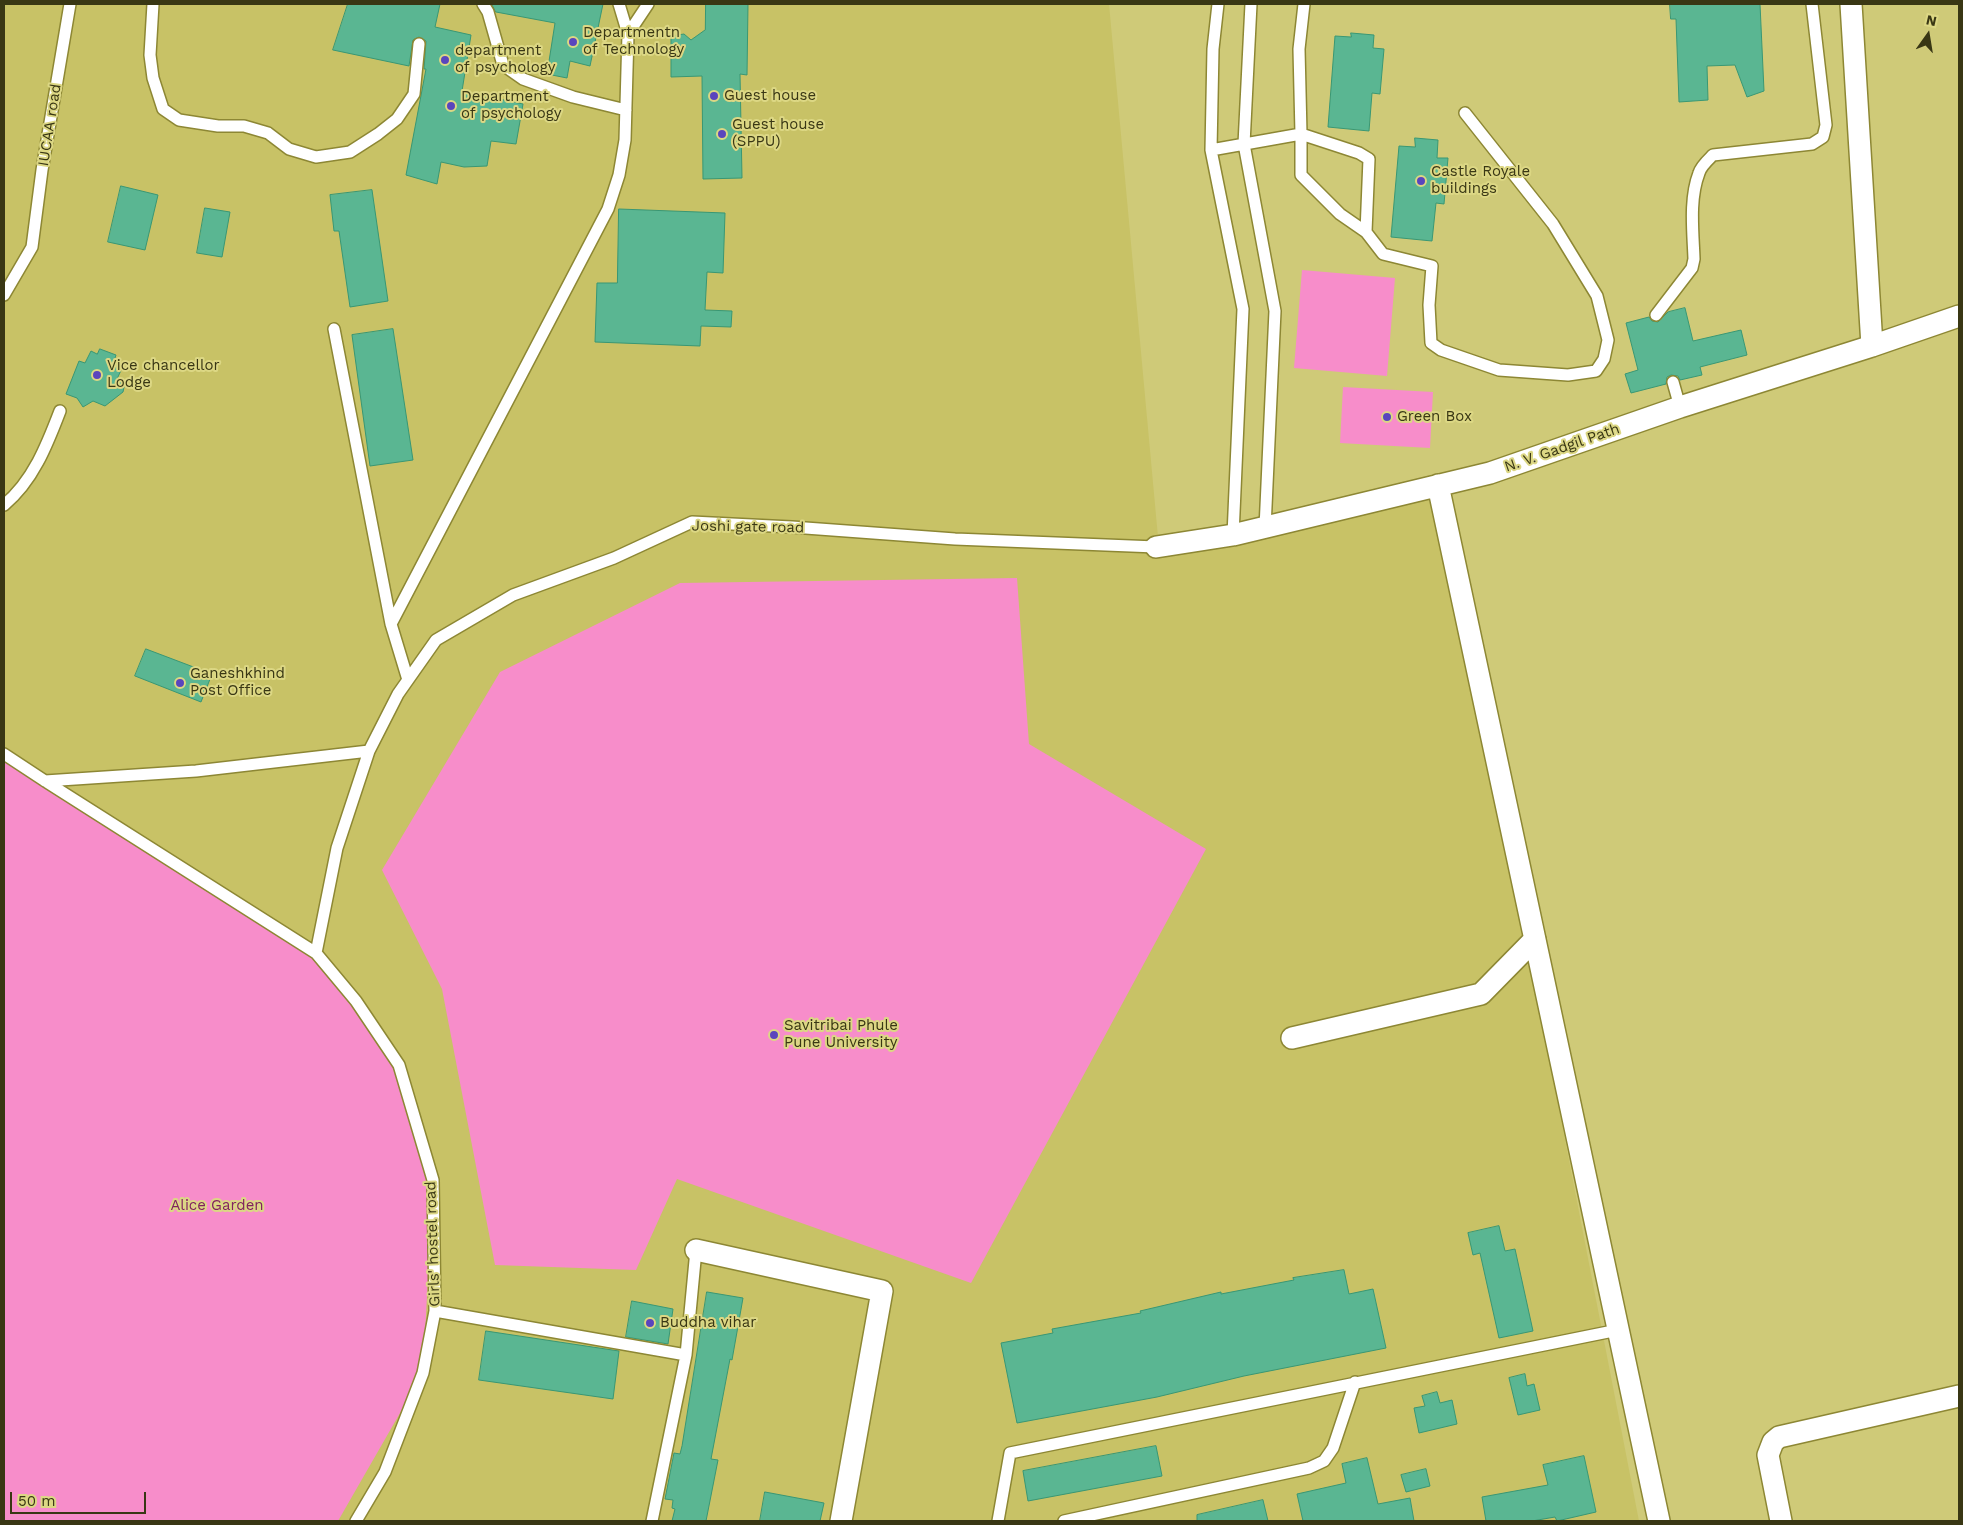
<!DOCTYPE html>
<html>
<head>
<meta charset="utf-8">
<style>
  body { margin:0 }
  #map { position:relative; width:1963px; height:1525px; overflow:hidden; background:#cfca78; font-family:"Work Sans",sans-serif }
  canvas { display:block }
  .frame { position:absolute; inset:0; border:5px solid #393714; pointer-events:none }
  .north { position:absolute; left:1903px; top:10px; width:50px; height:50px; -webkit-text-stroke:4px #dcd784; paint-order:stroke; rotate:13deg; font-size:14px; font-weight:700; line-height:20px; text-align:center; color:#393714 }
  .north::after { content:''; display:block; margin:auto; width:18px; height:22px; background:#393714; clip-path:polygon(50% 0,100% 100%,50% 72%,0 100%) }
  .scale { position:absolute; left:10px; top:1492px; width:136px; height:22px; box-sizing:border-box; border:2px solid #393714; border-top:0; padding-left:6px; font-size:15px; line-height:18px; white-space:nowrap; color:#393714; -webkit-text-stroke:4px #dcd784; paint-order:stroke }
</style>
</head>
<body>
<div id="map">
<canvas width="1963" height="1525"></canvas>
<div class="frame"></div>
<div class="north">N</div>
<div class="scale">50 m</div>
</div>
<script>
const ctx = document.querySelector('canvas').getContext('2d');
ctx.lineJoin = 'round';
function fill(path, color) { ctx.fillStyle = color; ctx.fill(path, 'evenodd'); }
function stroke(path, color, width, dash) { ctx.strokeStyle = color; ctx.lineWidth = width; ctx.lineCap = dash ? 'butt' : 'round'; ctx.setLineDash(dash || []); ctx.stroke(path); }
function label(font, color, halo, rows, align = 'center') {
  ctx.font = font + ' "Work Sans",sans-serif'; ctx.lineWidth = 4; ctx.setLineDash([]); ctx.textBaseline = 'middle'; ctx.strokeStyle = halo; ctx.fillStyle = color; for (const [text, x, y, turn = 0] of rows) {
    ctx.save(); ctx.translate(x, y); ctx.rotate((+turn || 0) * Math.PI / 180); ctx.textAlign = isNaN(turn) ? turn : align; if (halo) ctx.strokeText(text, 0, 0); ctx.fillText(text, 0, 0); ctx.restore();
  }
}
fill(new Path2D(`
  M 4,4 L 1109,4 L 1159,548 L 1438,485 L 1639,1521 L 4,1521 Z`), '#c8c266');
fill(new Path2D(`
  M 1302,270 L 1395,278 L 1387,376 L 1294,368 Z
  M 1343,387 L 1433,392 L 1430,448 L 1340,443 Z
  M 1017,578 L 1029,744 L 1206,849 L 971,1283 L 677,1179 L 636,1270 L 495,1265 L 442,989 L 382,870 L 500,672 L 680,583 Z
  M 4,754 L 316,953 L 399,1065 L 433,1180 L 423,1373 L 338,1521 L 4,1521 Z`), '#f78dca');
const building = new Path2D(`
  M 348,4 L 440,4 L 435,27 L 471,35 L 462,91 L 499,101 L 499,99 L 523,104 L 516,144 L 491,141 L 487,166 L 464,167 L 441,162 L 437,184 L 406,175 L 426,69 L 424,69 L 426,41 L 419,37 L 413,40 L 409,66 L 333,50 Z
  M 492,4 L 603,4 L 590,66 L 570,61 L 567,78 L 547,74 L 555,23 L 496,12 Z
  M 706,4 L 748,4 L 747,75 L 740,74 L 742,178 L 703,179 L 702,76 L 671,77 L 671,36 L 684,34 L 691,40 L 705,30 Z
  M 1670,4 L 1760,4 L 1764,91 L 1747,97 L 1735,65 L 1707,66 L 1708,100 L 1679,102 L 1676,19 L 1671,19 Z
  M 1351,33 L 1374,35 L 1373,48 L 1384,49 L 1380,94 L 1372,93 L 1369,131 L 1328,127 L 1335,36 L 1351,37 Z
  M 1415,138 L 1438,140 L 1437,158 L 1448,158 L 1444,204 L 1436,203 L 1432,241 L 1391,237 L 1399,146 L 1415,147 Z
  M 121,186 L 158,195 L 145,250 L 108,242 Z
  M 372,190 L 388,301 L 350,307 L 339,231 L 334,231 L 330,195 Z
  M 205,208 L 230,212 L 222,257 L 197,253 Z
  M 619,209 L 725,213 L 723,273 L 707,272 L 705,310 L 732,311 L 731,327 L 701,326 L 700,346 L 595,342 L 597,283 L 617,283 Z
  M 1685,308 L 1693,341 L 1741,330 L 1747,355 L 1700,367 L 1702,375 L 1680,380 L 1678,376 L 1671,375 L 1667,377 L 1666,384 L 1631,393 L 1625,374 L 1638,370 L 1626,323 L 1649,317 L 1652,321 L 1658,322 L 1668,312 Z
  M 393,329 L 413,460 L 370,466 L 352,335 Z
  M 100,349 L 116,355 L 113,364 L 123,366 L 117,379 L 125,383 L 123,392 L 105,406 L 93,401 L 83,407 L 77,398 L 66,394 L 79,361 L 85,363 L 91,351 L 97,354 Z
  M 146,649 L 212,674 L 201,702 L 135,676 Z
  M 1499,1226 L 1505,1251 L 1515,1249 L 1533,1331 L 1499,1338 L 1480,1253 L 1473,1255 L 1468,1233 Z
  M 1344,1270 L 1349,1294 L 1373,1289 L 1386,1348 L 1244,1376 L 1157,1397 L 1017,1423 L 1001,1343 L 1053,1333 L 1052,1329 L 1141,1313 L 1140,1311 L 1221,1292 L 1221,1294 L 1294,1280 L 1293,1278 Z
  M 707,1292 L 743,1298 L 732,1360 L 730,1359 L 711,1459 L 718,1460 L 706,1521 L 672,1521 L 675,1509 L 672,1508 L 673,1500 L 665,1499 L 674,1453 L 680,1454 L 682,1446 Z
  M 632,1301 L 673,1309 L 668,1344 L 626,1337 Z
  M 486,1331 L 619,1351 L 613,1399 L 479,1380 Z
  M 1525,1374 L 1527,1386 L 1534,1384 L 1540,1410 L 1518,1415 L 1509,1378 Z
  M 1437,1392 L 1440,1403 L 1452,1400 L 1457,1424 L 1419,1433 L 1414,1408 L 1425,1406 L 1422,1396 Z
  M 1156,1446 L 1162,1476 L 1028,1501 L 1023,1471 Z
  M 1584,1456 L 1596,1512 L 1557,1521 L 1555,1517 L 1532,1521 L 1486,1521 L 1482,1497 L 1548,1485 L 1543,1465 Z
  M 1367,1458 L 1378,1504 L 1410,1498 L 1414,1521 L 1303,1521 L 1297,1494 L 1346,1483 L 1342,1464 Z
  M 1426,1469 L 1430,1486 L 1406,1492 L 1401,1475 Z
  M 765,1492 L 824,1503 L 820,1521 L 760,1521 Z
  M 1263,1500 L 1268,1521 L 1197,1521 L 1197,1515 Z`);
fill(building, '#5ab692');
stroke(building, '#399774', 1);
const lane = new Path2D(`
  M 153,4 L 150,55 L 153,78 L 163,109 L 179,120 L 218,126 L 244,126 L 268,133 L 289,149 L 316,157 L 350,152 L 378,134 L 397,119 L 414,94 L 419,44
  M 483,4 L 488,12 L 503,65 L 523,79 L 573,97 L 626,110
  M 1218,4 L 1213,49 L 1211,150 L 1243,309 L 1233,535
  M 1251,4 L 1244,144 L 1275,311 L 1265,528
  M 1304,4 L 1299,49 L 1301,134 L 1301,175 L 1340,214 L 1366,232
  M 628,34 L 648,4
  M 1211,150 L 1301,134 L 1359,153 L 1369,159 L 1366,232 L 1383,254 L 1432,266 L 1429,305 L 1431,343 L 1441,350 L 1499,370 L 1568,375 L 1596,371 L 1604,359 L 1608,340 L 1597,296 L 1553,224 L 1465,113
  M 4,295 L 32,247 L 42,170 L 70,4
  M 1656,315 L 1692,268 L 1694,259 C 1693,231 1689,199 1699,173 C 1701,166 1708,160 1713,155 L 1812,144 L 1823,137 L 1826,125 L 1812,4
  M 334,329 L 391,624 L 408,680
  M 1673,382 L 1680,407
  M 4,505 C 33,481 47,445 60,411
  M 391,624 L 608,209 L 619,175 L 625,140 L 628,34 L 619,4
  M 369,751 L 398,694 L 436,640 L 513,595 L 614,558 L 692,522 L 792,527 L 955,539 L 1156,547
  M 4,754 L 45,781 L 316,953 L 337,848 L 369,751 L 196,771 L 45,781
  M 316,953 L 356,1001 L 399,1065 L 433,1180 L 435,1311 L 423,1373 L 385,1472 L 356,1521
  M 435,1311 L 686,1355
  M 652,1521 L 686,1355 L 696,1250
  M 998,1521 L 1010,1453 L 1618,1330
  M 1064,1521 L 1309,1468 L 1324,1461 L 1333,1448 L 1355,1382`);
const street = new Path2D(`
  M 1851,4 L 1872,346
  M 1438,485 L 1659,1521
  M 1156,547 L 1233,535 L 1490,473 L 1680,407 L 1872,346 L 1959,316
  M 1292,1038 L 1481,994 L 1535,939
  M 696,1250 L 882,1291 L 841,1521
  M 1781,1521 L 1768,1455 L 1773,1442 L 1779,1437 L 1959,1396`);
stroke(lane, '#8d8734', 14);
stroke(street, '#8d8734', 24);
stroke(lane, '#fff', 11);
stroke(street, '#fff', 21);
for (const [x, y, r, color] of [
  [573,42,5,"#5a45bd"],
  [445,60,5,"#5a45bd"],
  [714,96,5,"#5a45bd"],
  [451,106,5,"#5a45bd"],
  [722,134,5,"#5a45bd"],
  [1421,181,5,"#5a45bd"],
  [97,375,5,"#5a45bd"],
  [1387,417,5,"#5a45bd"],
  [180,683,5,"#5a45bd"],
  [774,1035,5,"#5a45bd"],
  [650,1323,5,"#5a45bd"]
]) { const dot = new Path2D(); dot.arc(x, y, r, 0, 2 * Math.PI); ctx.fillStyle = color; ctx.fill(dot); stroke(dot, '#dcd784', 2); }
label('15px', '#393714', '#dcd784', [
  ["Departmentn",583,33],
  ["of Technology",583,50],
  ["department",455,51],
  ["of psychology",455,68],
  ["Guest house",724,96],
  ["Department",461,97],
  ["of psychology",461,114],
  ["Guest house",732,125],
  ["(SPPU)",732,142],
  ["Castle Royale",1431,172],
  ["buildings",1431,189],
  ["Vice chancellor",107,366],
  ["Lodge",107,383],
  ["Green Box",1397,417],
  ["Ganeshkhind",190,674],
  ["Post Office",190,691],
  ["Savitribai Phule",784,1026],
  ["Pune University",784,1043],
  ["Buddha vihar",660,1323]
], 'left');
label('15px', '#393714', '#dcd784', [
  ["IUCAA road",50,125,-81],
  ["N. V. Gadgil Path",1562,448,-19],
  ["Joshi gate road",748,527,1],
  ["Girls' hostel road",433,1244,-92]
]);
label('15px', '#81215f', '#dcd784', [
  ["Alice Garden",217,1206]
]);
</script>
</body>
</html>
